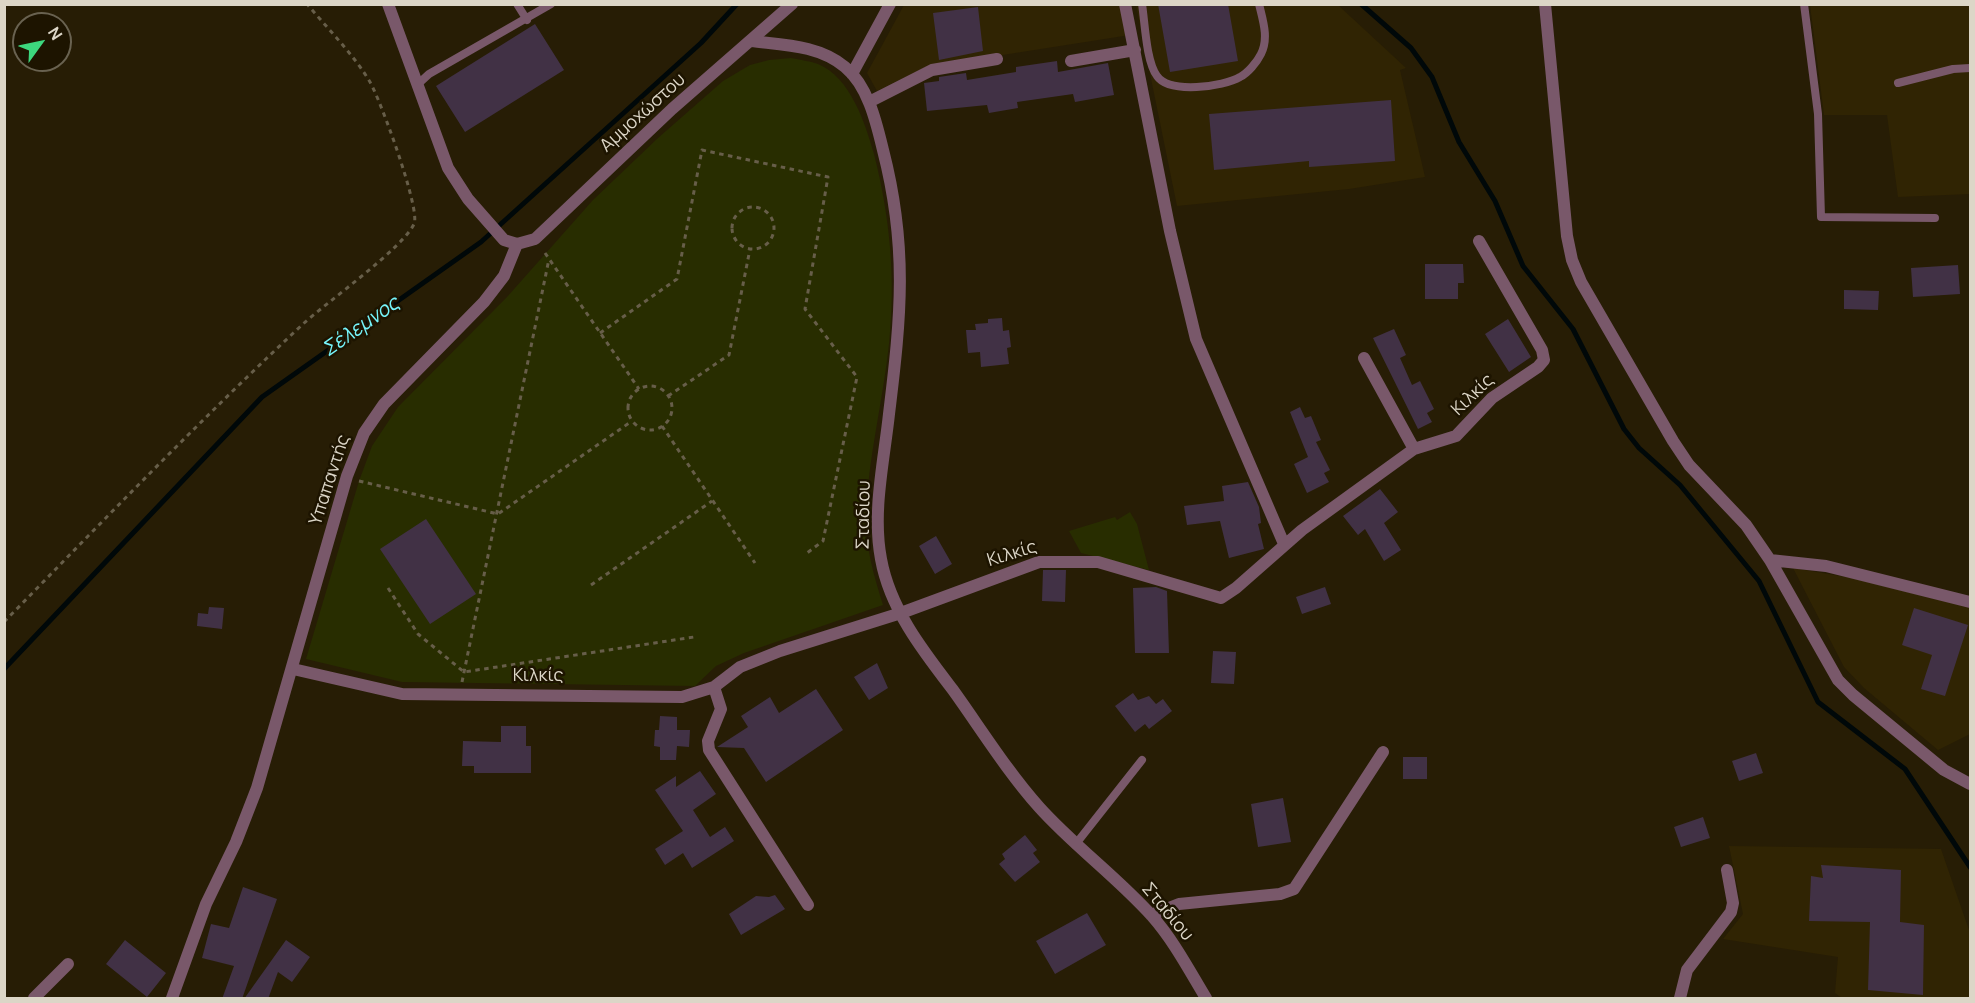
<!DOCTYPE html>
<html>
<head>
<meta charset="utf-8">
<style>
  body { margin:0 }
  #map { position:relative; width:1975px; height:1003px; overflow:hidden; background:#271d05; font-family:Manrope,sans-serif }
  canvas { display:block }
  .frame { position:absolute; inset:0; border:6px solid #dcd6c7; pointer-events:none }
  .north { position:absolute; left:12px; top:12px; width:60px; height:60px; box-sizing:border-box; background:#1d1400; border:2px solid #696250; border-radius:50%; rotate:57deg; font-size:16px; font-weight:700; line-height:24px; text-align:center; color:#dcd6c7 }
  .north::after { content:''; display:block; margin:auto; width:21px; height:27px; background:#3dd77e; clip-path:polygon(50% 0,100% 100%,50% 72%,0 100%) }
</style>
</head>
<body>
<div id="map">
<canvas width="1975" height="1003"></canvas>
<div class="frame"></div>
<div class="north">N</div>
</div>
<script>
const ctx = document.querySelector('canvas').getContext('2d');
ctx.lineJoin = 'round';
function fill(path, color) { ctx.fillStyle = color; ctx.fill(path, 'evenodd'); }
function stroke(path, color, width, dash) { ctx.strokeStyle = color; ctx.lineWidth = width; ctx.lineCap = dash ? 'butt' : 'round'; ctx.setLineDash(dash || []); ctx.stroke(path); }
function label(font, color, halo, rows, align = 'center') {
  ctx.font = font + ' Manrope,sans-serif'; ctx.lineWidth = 5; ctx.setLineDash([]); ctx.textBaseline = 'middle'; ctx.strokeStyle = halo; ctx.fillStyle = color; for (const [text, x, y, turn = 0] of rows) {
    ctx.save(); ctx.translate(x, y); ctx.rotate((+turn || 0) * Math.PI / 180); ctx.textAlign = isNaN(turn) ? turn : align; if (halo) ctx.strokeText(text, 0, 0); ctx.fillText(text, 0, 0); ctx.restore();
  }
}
fill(new Path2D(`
  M 904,5 L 1123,5 L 1130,35 L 926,67 L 877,91 L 867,73 Z
  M 1136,5 L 1338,5 L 1406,68 L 1400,70 L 1425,177 L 1349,189 L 1177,206 Z
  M 1810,5 L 1970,5 L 1970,194 L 1898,197 L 1887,115 L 1824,115 Z
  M 1793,568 L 1852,578 L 1970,608 L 1970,734 L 1938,750 L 1864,688 L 1844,667 Z
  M 1729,846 L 1941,849 L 1970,933 L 1970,998 L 1842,998 L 1835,993 L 1838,957 L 1723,939 L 1743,914 Z`), '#302403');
fill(new Path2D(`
  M 791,58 C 800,60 810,61 818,64 C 851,78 865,123 874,154 C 890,217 896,279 889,344 C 883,401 868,458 866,515 C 865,546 874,576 883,605 L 744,653 L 716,666 L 695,686 L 402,682 L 306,659 L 359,481 L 372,446 L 398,407 L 507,297 L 593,200 L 658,138 L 723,81 L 750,65 L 769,60 Z
  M 1130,512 L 1137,524 L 1149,570 L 1081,553 L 1069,531 L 1115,517 L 1117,520 Z`), '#282d00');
stroke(new Path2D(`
  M 1361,4 L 1411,48 L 1432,77 L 1459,142 L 1495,201 L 1523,266 L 1573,329 L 1624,429 L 1639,448 L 1680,485 L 1759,581 L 1818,702 L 1905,769 L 1970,867
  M 4,669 L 262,397 L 481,242 L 701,43 L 737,4`), '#000809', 5);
fill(new Path2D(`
  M 1158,4 L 1228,4 L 1238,61 L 1170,72 Z
  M 978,7 L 983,51 L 939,60 L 933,13 Z
  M 535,24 L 564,70 L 465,132 L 436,86 Z
  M 1057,61 L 1058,72 L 1108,63 L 1114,95 L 1075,102 L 1073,94 L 1017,102 L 1018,108 L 989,113 L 987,105 L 927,111 L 924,83 L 939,81 L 939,77 L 966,73 L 967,80 L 1016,72 L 1016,67 Z
  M 1391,100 L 1395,161 L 1309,167 L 1309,161 L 1214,170 L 1209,114 Z
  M 1425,264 L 1463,264 L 1464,283 L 1458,283 L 1458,299 L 1425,299 Z
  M 1958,265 L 1960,294 L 1913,297 L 1911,268 Z
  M 1844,290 L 1879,291 L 1878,310 L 1844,309 Z
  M 1002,318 L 1003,331 L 1009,330 L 1011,347 L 1007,348 L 1009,364 L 981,367 L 980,352 L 968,353 L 966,330 L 976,330 L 975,324 L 988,323 L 988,319 Z
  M 1508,319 L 1531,357 L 1509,372 L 1485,334 Z
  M 1394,329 L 1406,355 L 1400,358 L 1412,385 L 1420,381 L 1434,409 L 1427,413 L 1432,422 L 1418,429 L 1373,338 Z
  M 1300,407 L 1305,418 L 1311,416 L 1321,440 L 1316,442 L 1330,470 L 1324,473 L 1329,482 L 1307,493 L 1294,464 L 1308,457 L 1290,412 Z
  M 1248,482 L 1259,507 L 1261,523 L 1258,524 L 1264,549 L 1229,558 L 1220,521 L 1187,525 L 1184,506 L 1224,501 L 1222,486 Z
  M 1380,489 L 1398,512 L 1384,523 L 1401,550 L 1384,561 L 1365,529 L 1358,535 L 1343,516 Z
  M 426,519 L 476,594 L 430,624 L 380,549 Z
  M 936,536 L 952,564 L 935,574 L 919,546 Z
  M 1043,570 L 1066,570 L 1065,602 L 1042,601 Z
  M 1156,587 L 1167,591 L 1169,653 L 1135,653 L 1133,588 Z
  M 1325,587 L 1331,604 L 1302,614 L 1296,597 Z
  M 209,607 L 224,608 L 222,629 L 197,626 L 198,613 L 208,614 Z
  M 1914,608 L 1968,625 L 1945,696 L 1921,689 L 1932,655 L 1902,645 Z
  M 1213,651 L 1236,652 L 1234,684 L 1211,683 Z
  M 877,663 L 888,688 L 869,700 L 854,677 Z
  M 816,689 L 843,730 L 766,782 L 744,748 L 717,747 L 748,727 L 741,716 L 770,697 L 779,713 Z
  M 1133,693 L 1138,700 L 1149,696 L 1156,704 L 1163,699 L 1172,711 L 1149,729 L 1145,724 L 1135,732 L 1115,706 Z
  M 660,716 L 677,717 L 677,730 L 690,730 L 689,747 L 677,746 L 676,760 L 660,760 L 660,747 L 654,746 L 655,730 L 659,730 Z
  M 501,726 L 526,726 L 526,746 L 531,746 L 531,773 L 474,773 L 474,766 L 462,766 L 463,741 L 501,742 Z
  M 1756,753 L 1763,773 L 1739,781 L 1732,761 Z
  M 1403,757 L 1427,757 L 1427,779 L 1403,779 Z
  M 700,771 L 716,794 L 693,810 L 710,837 L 725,827 L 734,841 L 692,868 L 683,853 L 665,865 L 655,849 L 683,831 L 655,790 L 676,776 L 676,787 Z
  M 1283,798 L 1291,842 L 1258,847 L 1251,804 Z
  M 1703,817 L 1710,838 L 1681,847 L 1674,827 Z
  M 1025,835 L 1037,850 L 1033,853 L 1040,862 L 1015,882 L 999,864 L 1005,859 L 1002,854 Z
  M 1821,865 L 1901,870 L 1900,922 L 1924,925 L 1923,995 L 1868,990 L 1870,922 L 1809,921 L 1811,876 L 1823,878 Z
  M 243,887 L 277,899 L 242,999 L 222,999 L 234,966 L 202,958 L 211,924 L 229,928 Z
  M 775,895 L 785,909 L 741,935 L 729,914 L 756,896 L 769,897 Z
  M 1087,913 L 1106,945 L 1055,974 L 1036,941 Z
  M 125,940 L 166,973 L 147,997 L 106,964 Z
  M 286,940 L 310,957 L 292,982 L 278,972 L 268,999 L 244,999 Z`), '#413145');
stroke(new Path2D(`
  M732 228a21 21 0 1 1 42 0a21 21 0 1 1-42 0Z
  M 545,253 L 639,389
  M 600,333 L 677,279 L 702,150 L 828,177 L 805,309 L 857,377 L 823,541 L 807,553
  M628 408a22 22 0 1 1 44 0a22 22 0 1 1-44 0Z
  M 668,396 L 729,355 L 750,249
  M 662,426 L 755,563
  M 359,481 L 498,514 L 632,421
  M 591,585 L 712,501
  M 388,588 L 418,634 L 464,672 L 694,637
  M 4,622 C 103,521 200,420 303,324 C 327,302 403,248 414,224 C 421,210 380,99 370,82 C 354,55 328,29 307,4
  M 462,682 L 549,259`), '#675e49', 3, [4.5, 4.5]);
stroke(new Path2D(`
  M 517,4 L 527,20
  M 1142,4 C 1145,23 1146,61 1157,76 C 1169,94 1223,87 1240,77 C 1248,73 1257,62 1261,54 C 1269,38 1263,21 1259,4
  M 1804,4 L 1818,114 L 1821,217 L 1935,218
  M 1898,83 L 1953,69 L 1970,68
  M 417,85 L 429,74 L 551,4
  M 1075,845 L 1142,760`), '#79586a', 8);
stroke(new Path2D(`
  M 1125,4 L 1170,231 L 1196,339 L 1284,544
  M 1545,4 L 1567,236 L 1572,260 L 1581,282 L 1673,441 L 1689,465 L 1746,525 L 1770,560 L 1838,680 L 1853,695 L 1944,770 L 1970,784
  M 751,41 C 783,45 819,45 845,67 C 868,86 876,121 883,150 C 908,247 901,316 889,414 C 884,461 872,512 881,559 C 890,609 923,651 953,690 C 981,729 1007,771 1039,807 C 1074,846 1117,877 1152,916 C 1174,941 1189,970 1206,998
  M 1071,61 L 1135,50
  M 852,74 L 890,4
  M 869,102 L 932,70 L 997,59
  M 1364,358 L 1414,449
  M 1770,560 L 1826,566 L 1970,602
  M 293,669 L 402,694 L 682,697 L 714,687 L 740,667 L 780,651 L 901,613 L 1039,562 L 1098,562 L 1221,598 L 1236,588 L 1302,530 L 1414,449 L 1456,436 L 1492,398 L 1538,367 L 1544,360 L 1542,350 L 1479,241
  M 714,687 L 721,709 L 708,741 L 709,750 L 808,905
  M 1151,915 L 1179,904 L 1280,894 L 1294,889 L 1383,752
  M 34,998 L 68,964
  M 1680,998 L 1687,970 L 1731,912 L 1733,903 L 1727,870`), '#79586a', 12);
stroke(new Path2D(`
  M 517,244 L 535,239 L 672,109 L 792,4
  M 172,998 L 206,904 L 236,842 L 257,788 L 347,476 L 364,433 L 384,404 L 484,302 L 504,276 L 517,244 L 504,240 L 468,199 L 448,168 L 388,4`), '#79586a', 12);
label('18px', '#dcd6c7', '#1d1400', [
  ["Αμμοχώστου",643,113,-42],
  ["Κιλκίς",1473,395,-44],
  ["Υπαπαντής",330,480,-72],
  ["Σταδίου",864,515,-89],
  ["Κιλκίς",1012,554,-17],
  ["Κιλκίς",538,676],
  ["Σταδίου",1167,912,50]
]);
label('italic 20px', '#76f5fb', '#1d1400', [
  ["Σέλεμνος",361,327,-35]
]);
</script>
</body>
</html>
